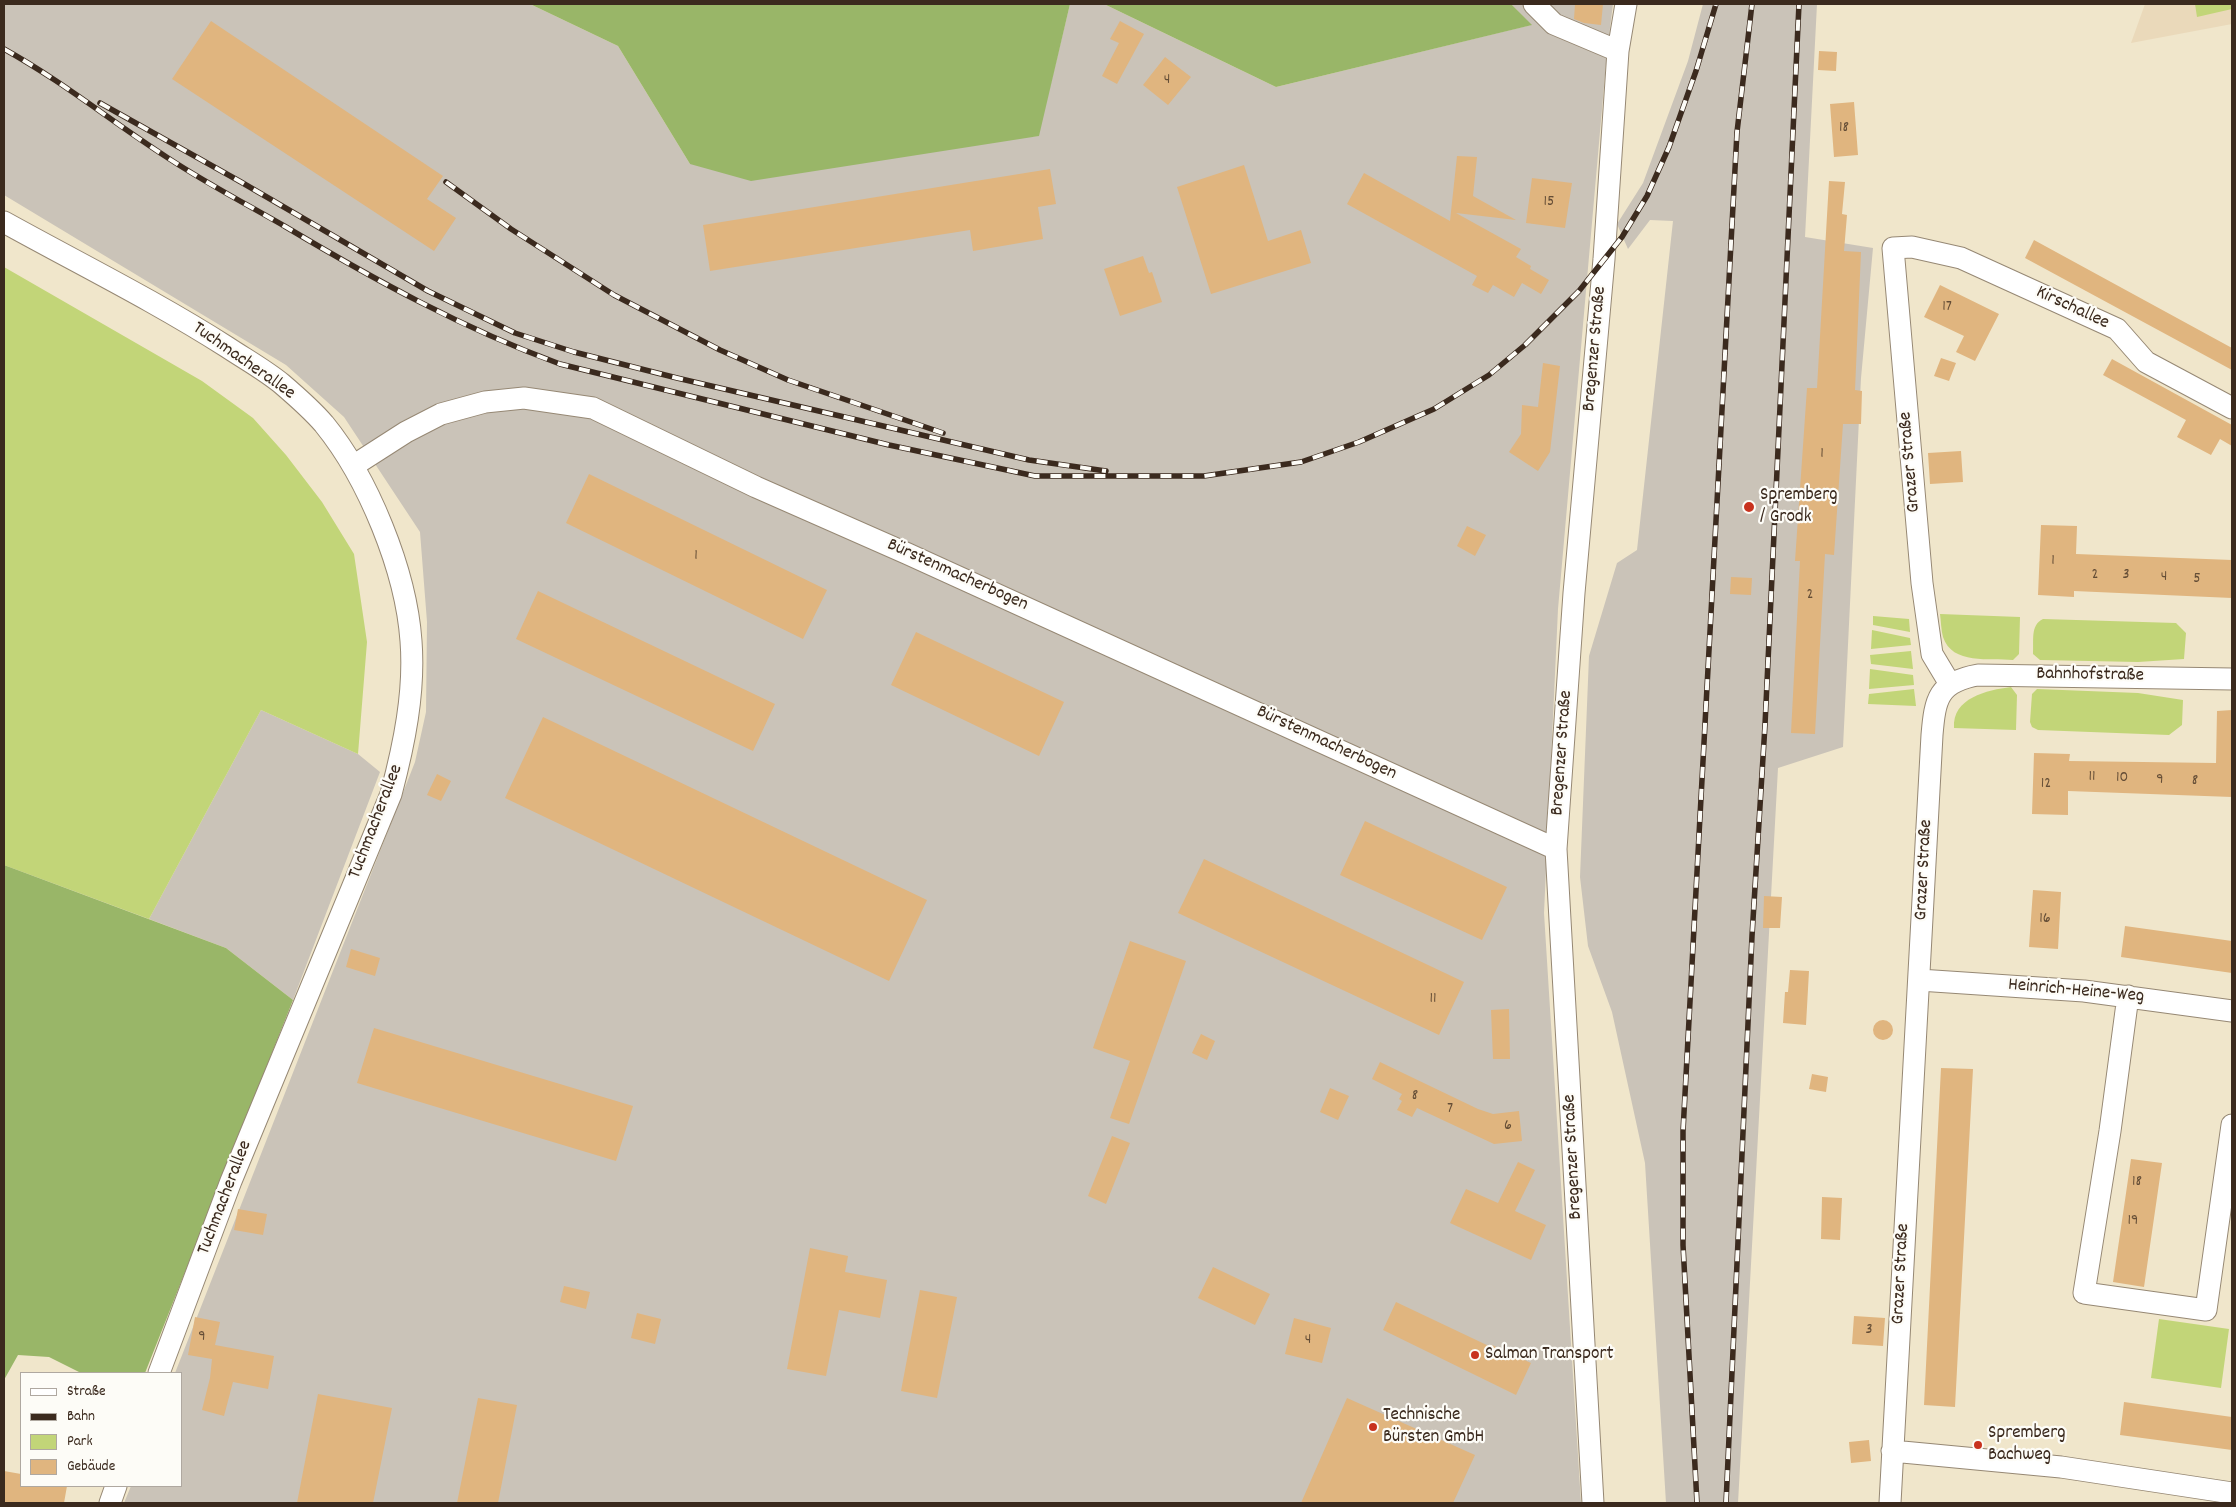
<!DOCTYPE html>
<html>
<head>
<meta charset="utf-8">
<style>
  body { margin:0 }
  #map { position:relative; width:2236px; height:1507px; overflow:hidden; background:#f0e6cb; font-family:Dekko,sans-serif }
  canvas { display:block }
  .frame { position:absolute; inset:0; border:5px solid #3b2a1e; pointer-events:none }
  .legend { position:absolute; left:20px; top:1372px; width:162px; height:115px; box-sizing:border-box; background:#fdfcf7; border:1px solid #afa8a0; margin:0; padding:6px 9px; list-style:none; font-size:15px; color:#3b2a1e }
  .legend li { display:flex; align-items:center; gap:10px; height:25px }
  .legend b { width:25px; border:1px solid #afa8a0 }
</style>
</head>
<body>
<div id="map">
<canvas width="2236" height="1507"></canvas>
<div class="frame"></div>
<ul class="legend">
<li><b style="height:6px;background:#fff"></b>Straße</li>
<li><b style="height:6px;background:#3b2a1e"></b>Bahn</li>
<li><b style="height:14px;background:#c2d578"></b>Park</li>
<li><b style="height:14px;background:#e0b57f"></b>Gebäude</li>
</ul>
</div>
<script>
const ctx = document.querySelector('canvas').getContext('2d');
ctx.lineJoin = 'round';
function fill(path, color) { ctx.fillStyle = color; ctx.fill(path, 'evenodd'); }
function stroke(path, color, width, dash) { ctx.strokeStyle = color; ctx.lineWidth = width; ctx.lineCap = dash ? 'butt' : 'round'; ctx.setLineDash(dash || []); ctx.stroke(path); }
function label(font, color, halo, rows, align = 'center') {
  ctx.font = font + ' Dekko,sans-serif'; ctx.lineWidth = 4.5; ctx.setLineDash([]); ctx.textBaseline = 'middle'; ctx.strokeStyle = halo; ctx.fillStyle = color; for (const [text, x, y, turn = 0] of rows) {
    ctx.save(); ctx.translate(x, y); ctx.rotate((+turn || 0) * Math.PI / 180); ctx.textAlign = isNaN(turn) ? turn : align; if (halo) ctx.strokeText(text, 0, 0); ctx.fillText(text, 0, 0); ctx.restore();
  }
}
fill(new Path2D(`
  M 2145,4 L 2232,4 L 2232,24 L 2131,43 Z`), '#ead9ba');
fill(new Path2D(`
  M 4,4 L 530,4 L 618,46 L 690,164 L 1038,136 L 1070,4 L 1104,4 L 1276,87 L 1531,25 L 1511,4 L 1613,4 L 1607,52 L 1558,609 L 1544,913 L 1581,1503 L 124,1503 L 131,1486 L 181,1486 L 181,1373 L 175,1373 L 415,762 L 426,712 L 427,622 L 420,532 L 344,417 L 286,365 L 4,195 Z
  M 1703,4 L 1817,4 L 1805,237 L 1873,248 L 1861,378 L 1843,747 L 1778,768 L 1738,1503 L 1666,1503 L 1645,1163 L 1612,1012 L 1588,946 L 1580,877 L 1589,656 L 1617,563 L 1637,550 L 1673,221 L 1650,220 L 1628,249 L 1617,224 L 1643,183 L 1688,61 Z
  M 261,710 L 358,754 L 380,772 L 293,1000 L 226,948 L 149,919 Z`), '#cac3b8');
fill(new Path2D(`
  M 2195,4 L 2232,4 L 2232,9 L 2197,17 Z
  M 4,267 L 202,381 L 253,418 L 286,455 L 322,502 L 354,554 L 367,642 L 358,754 L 261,710 L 149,919 L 4,865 Z
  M 1940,614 L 2020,617 L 2019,654 L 2013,660 C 1990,658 1952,665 1943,637 C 1941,630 1941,621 1940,614 Z
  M 1873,616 L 1909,619 L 1910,632 L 1873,625 Z
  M 2043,619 L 2176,623 L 2186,633 L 2184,659 L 2138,662 L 2040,660 L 2033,654 C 2034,641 2030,625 2043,619 Z
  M 1872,630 L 1910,638 L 1911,645 L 1871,649 Z
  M 1911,651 L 1913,669 L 1871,664 L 1870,655 Z
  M 1870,669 L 1913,675 L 1914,685 L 1869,689 Z
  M 2011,687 L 2017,695 L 2016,730 L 1954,728 C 1952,698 1987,690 2011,687 Z
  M 1914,689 L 1916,706 L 1868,704 L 1869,694 Z
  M 2037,689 L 2138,693 L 2183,700 L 2182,725 L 2169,735 L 2038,730 L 2032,727 L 2030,722 L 2032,694 Z
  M 2159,1319 L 2229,1329 L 2221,1388 L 2151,1378 Z`), '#c2d578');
fill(new Path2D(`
  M 530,4 L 1070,4 L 1039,136 L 751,181 L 690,164 L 618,46 Z
  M 1104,4 L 1511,4 L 1532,25 L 1276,87 Z
  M 4,865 L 226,948 L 293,1000 L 145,1373 L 81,1373 L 49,1357 L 18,1355 L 4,1380 Z`), '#99b668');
fill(new Path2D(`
  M 1575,4 L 1603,4 L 1601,25 L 1584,23 L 1574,19 Z
  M 211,21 L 443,176 L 427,199 L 456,218 L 434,251 L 172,79 Z
  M 1120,21 L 1144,34 L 1117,84 L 1102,76 L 1119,43 L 1110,39 Z
  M 1819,51 L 1837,52 L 1836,71 L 1818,70 Z
  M 1165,57 L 1191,77 L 1168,105 L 1143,85 Z
  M 1854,102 L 1858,155 L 1834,157 L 1830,104 Z
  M 1457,156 L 1477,157 L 1473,196 L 1516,220 L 1456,213 L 1521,249 L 1516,257 L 1531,266 L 1530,269 L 1549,280 L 1541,294 L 1522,283 L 1514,297 L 1493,285 L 1488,293 L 1472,285 L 1477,276 L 1347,204 L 1364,173 L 1450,221 Z
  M 1244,165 L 1268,241 L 1301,230 L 1311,263 L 1211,294 L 1177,187 Z
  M 1050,169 L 1056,204 L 1038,207 L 1043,239 L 973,251 L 970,230 L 710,271 L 703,225 Z
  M 1532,178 L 1572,183 L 1565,228 L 1526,223 Z
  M 1829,181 L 1845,182 L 1842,214 L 1847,215 L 1844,251 L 1861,252 L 1855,390 L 1862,391 L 1861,424 L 1843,424 L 1834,555 L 1825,554 L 1815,734 L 1791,733 L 1800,561 L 1795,561 L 1807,388 L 1817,388 Z
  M 2034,240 L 2232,348 L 2232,370 L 2025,258 Z
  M 1143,256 L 1149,273 L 1152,272 L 1162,302 L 1120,316 L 1104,269 Z
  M 1940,285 L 1999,314 L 1975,361 L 1956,352 L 1964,336 L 1924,317 Z
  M 1941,358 L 1956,363 L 1949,381 L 1934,376 Z
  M 2112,359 L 2232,425 L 2232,446 L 2220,439 L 2211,455 L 2177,437 L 2186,420 L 2103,375 Z
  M 1543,363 L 1560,366 L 1550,452 L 1538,471 L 1509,452 L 1521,434 L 1522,405 L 1538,407 Z
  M 1961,451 L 1963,482 L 1930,484 L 1928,453 Z
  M 589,474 L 827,590 L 803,639 L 566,523 Z
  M 2041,525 L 2077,526 L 2076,554 L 2232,560 L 2232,598 L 2074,591 L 2074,597 L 2038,595 Z
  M 1467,526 L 1486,535 L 1475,556 L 1457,546 Z
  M 1731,577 L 1752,578 L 1751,595 L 1730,594 Z
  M 538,591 L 775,704 L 753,751 L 516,639 Z
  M 916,632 L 1064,702 L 1039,756 L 891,685 Z
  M 2232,710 L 2232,797 L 2068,791 L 2068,815 L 2032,814 L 2034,753 L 2070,754 L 2069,761 L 2216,763 L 2217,711 Z
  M 543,717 L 927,900 L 889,981 L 505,798 Z
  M 437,774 L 451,781 L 441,801 L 427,795 Z
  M 1365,821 L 1507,887 L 1482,940 L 1340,875 Z
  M 1204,859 L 1464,982 L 1439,1035 L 1178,913 Z
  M 2033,890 L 2061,892 L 2058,949 L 2029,947 Z
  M 1764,896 L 1782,897 L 1780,928 L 1763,928 Z
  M 2125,926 L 2232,941 L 2232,973 L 2121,957 Z
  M 1130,941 L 1186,961 L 1129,1124 L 1110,1118 L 1130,1061 L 1093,1048 Z
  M 351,949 L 380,958 L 375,976 L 346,967 Z
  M 1790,970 L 1809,971 L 1806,1025 L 1783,1023 L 1785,992 L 1788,992 Z
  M 1509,1009 L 1510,1059 L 1493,1059 L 1491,1010 Z
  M1873 1030a10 10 0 1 1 20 0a10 10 0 1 1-20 0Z
  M 374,1028 L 633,1106 L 616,1161 L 357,1083 Z
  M 1201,1034 L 1215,1041 L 1207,1060 L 1192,1053 Z
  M 1380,1062 L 1478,1109 L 1493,1114 L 1519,1111 L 1522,1141 L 1494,1144 L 1417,1108 L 1412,1117 L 1397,1110 L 1402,1101 L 1399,1099 L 1402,1094 L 1372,1079 Z
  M 1941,1068 L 1973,1069 L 1955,1407 L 1924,1405 Z
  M 1812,1074 L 1828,1077 L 1826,1092 L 1809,1089 Z
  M 1330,1088 L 1349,1096 L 1338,1120 L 1320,1112 Z
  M 1112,1136 L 1130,1143 L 1106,1204 L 1088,1196 Z
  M 2131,1159 L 2162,1163 L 2144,1287 L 2113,1282 Z
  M 1518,1162 L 1535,1170 L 1515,1211 L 1546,1225 L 1531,1260 L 1450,1223 L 1466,1189 L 1498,1203 Z
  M 1822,1197 L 1842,1198 L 1840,1240 L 1821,1239 Z
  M 238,1209 L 267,1214 L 263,1235 L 234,1230 Z
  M 810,1248 L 848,1256 L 845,1272 L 887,1280 L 880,1318 L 839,1310 L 826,1376 L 787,1369 Z
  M 1213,1267 L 1270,1294 L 1255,1325 L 1198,1298 Z
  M 564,1286 L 590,1292 L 586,1309 L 560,1302 Z
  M 920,1290 L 957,1297 L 937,1398 L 901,1391 Z
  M 1396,1302 L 1491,1347 L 1492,1345 L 1531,1363 L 1516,1395 L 1383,1330 Z
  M 637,1313 L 661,1319 L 655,1344 L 631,1338 Z
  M 1854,1316 L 1885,1318 L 1883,1346 L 1852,1344 Z
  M 195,1317 L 220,1322 L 215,1345 L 274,1356 L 268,1389 L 233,1382 L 224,1416 L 202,1410 L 210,1378 L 212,1359 L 188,1355 Z
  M 1294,1318 L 1331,1328 L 1322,1363 L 1285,1354 Z
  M 318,1394 L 392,1408 L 373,1503 L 297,1503 Z
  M 478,1398 L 517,1405 L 498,1503 L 457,1503 Z
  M 1347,1398 L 1475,1455 L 1453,1503 L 1301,1503 Z
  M 2124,1402 L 2232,1417 L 2232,1450 L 2120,1435 Z
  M 1869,1440 L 1871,1461 L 1851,1463 L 1849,1442 Z
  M 4,1471 L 21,1474 L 21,1486 L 67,1486 L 64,1503 L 4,1503 Z`), '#e0b57f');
const minor = new Path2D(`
  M 1534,4 L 1554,24 L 1618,51
  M 4,222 C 78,263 155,301 227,347 C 245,359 265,370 282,384 C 296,396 312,410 324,424 C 368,478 406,570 411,641 C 415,692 404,745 391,794 L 231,1181 L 159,1373
  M 353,466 L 406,432 L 441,414 L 485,402 L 524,398 L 593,408 L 756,487 L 908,554 L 1556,849
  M 1950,684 L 1932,654 L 1922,583 L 1893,248 L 1912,247 L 1961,258 L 2117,329 L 2146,362 L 2232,408
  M 1919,980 L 2084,991 L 2232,1011
  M 2128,996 L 2110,1131 L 2084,1293 L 2206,1310 L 2232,1125
  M 1892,1451 L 2061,1467 L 2232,1493
  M 110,1503 L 116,1486
  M 1593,1503 L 1556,849 L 1574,593 L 1604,259 L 1618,51 L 1626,4
  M 1890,1503 L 1932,735 C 1935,699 1938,682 1978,675 L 2232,679`);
stroke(minor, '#968874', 23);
stroke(minor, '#fff', 21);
const rail = new Path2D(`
  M 4,49 C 62,81 112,122 168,158 C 206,183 246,204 286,227 C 375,280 462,328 560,364 L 889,445 L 1035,476 L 1204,476 L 1301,462 L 1359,442 L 1434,409 L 1489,375 L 1525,345 L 1579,291 L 1622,237 L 1647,196 L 1669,147 L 1696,71 L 1716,4
  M 100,103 L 241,182 L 428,291 L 515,333 L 574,352 L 677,378 L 1029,460 L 1106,471
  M 446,182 L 511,229 L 614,295 L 720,350 L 788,380 L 943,433
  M 1697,1503 L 1683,1245 L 1683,1131 L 1737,132 L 1752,4
  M 1726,1503 L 1752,936 L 1765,725 L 1799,4`);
stroke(rail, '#3b2a1e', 5.5);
stroke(rail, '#fdfcf7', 4, [11]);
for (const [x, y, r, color] of [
  [1749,507,6,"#c8321e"],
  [1475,1355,5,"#c8321e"],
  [1373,1427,5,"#c8321e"],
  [1978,1445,5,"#c8321e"]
]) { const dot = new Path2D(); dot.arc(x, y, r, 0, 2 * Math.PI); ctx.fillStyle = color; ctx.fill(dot); stroke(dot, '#fdfcf7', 2); }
label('16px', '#644d36', null, [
  ["4",1167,81],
  ["18",1844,129],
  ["15",1549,203],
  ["17",1947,308],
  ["1",1822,455],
  ["1",696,557],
  ["1",2053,562],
  ["2",2095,576],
  ["3",2126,576],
  ["4",2164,578],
  ["5",2197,580],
  ["2",1810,596],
  ["11",2092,778],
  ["10",2122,779],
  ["9",2160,781],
  ["8",2195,782],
  ["12",2046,785],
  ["16",2045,920],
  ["11",1433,1000],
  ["8",1415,1097],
  ["7",1450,1110],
  ["6",1508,1127],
  ["18",2137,1183],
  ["19",2133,1222],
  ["3",1869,1331],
  ["9",202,1338],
  ["4",1308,1341]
]);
label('19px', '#3b2a1e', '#fdfcf7', [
  ["Kirschallee",2072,309,25],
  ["Bregenzer Straße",1596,349,-85],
  ["Tuchmacherallee",243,362,35],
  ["Grazer Straße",1911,462,-95],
  ["Bürstenmacherbogen",957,576,24],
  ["Bahnhofstraße",2090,676,1],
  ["Bürstenmacherbogen",1326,744,25],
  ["Bregenzer Straße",1563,753,-86],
  ["Tuchmacherallee",377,822,-69],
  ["Grazer Straße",1925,870,-87],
  ["Heinrich-Heine-Weg",2076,992,5],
  ["Bregenzer Straße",1574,1157,-93],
  ["Tuchmacherallee",226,1198,-69],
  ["Grazer Straße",1902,1274,-87]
]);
label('19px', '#3b2a1e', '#fdfcf7', [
  ["Spremberg",1760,496],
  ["/ Grodk",1760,518],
  ["Salman Transport",1485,1355],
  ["Technische",1383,1416],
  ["Bürsten GmbH",1383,1438],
  ["Spremberg",1988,1434],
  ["Bachweg",1988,1456]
], 'left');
</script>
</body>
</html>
